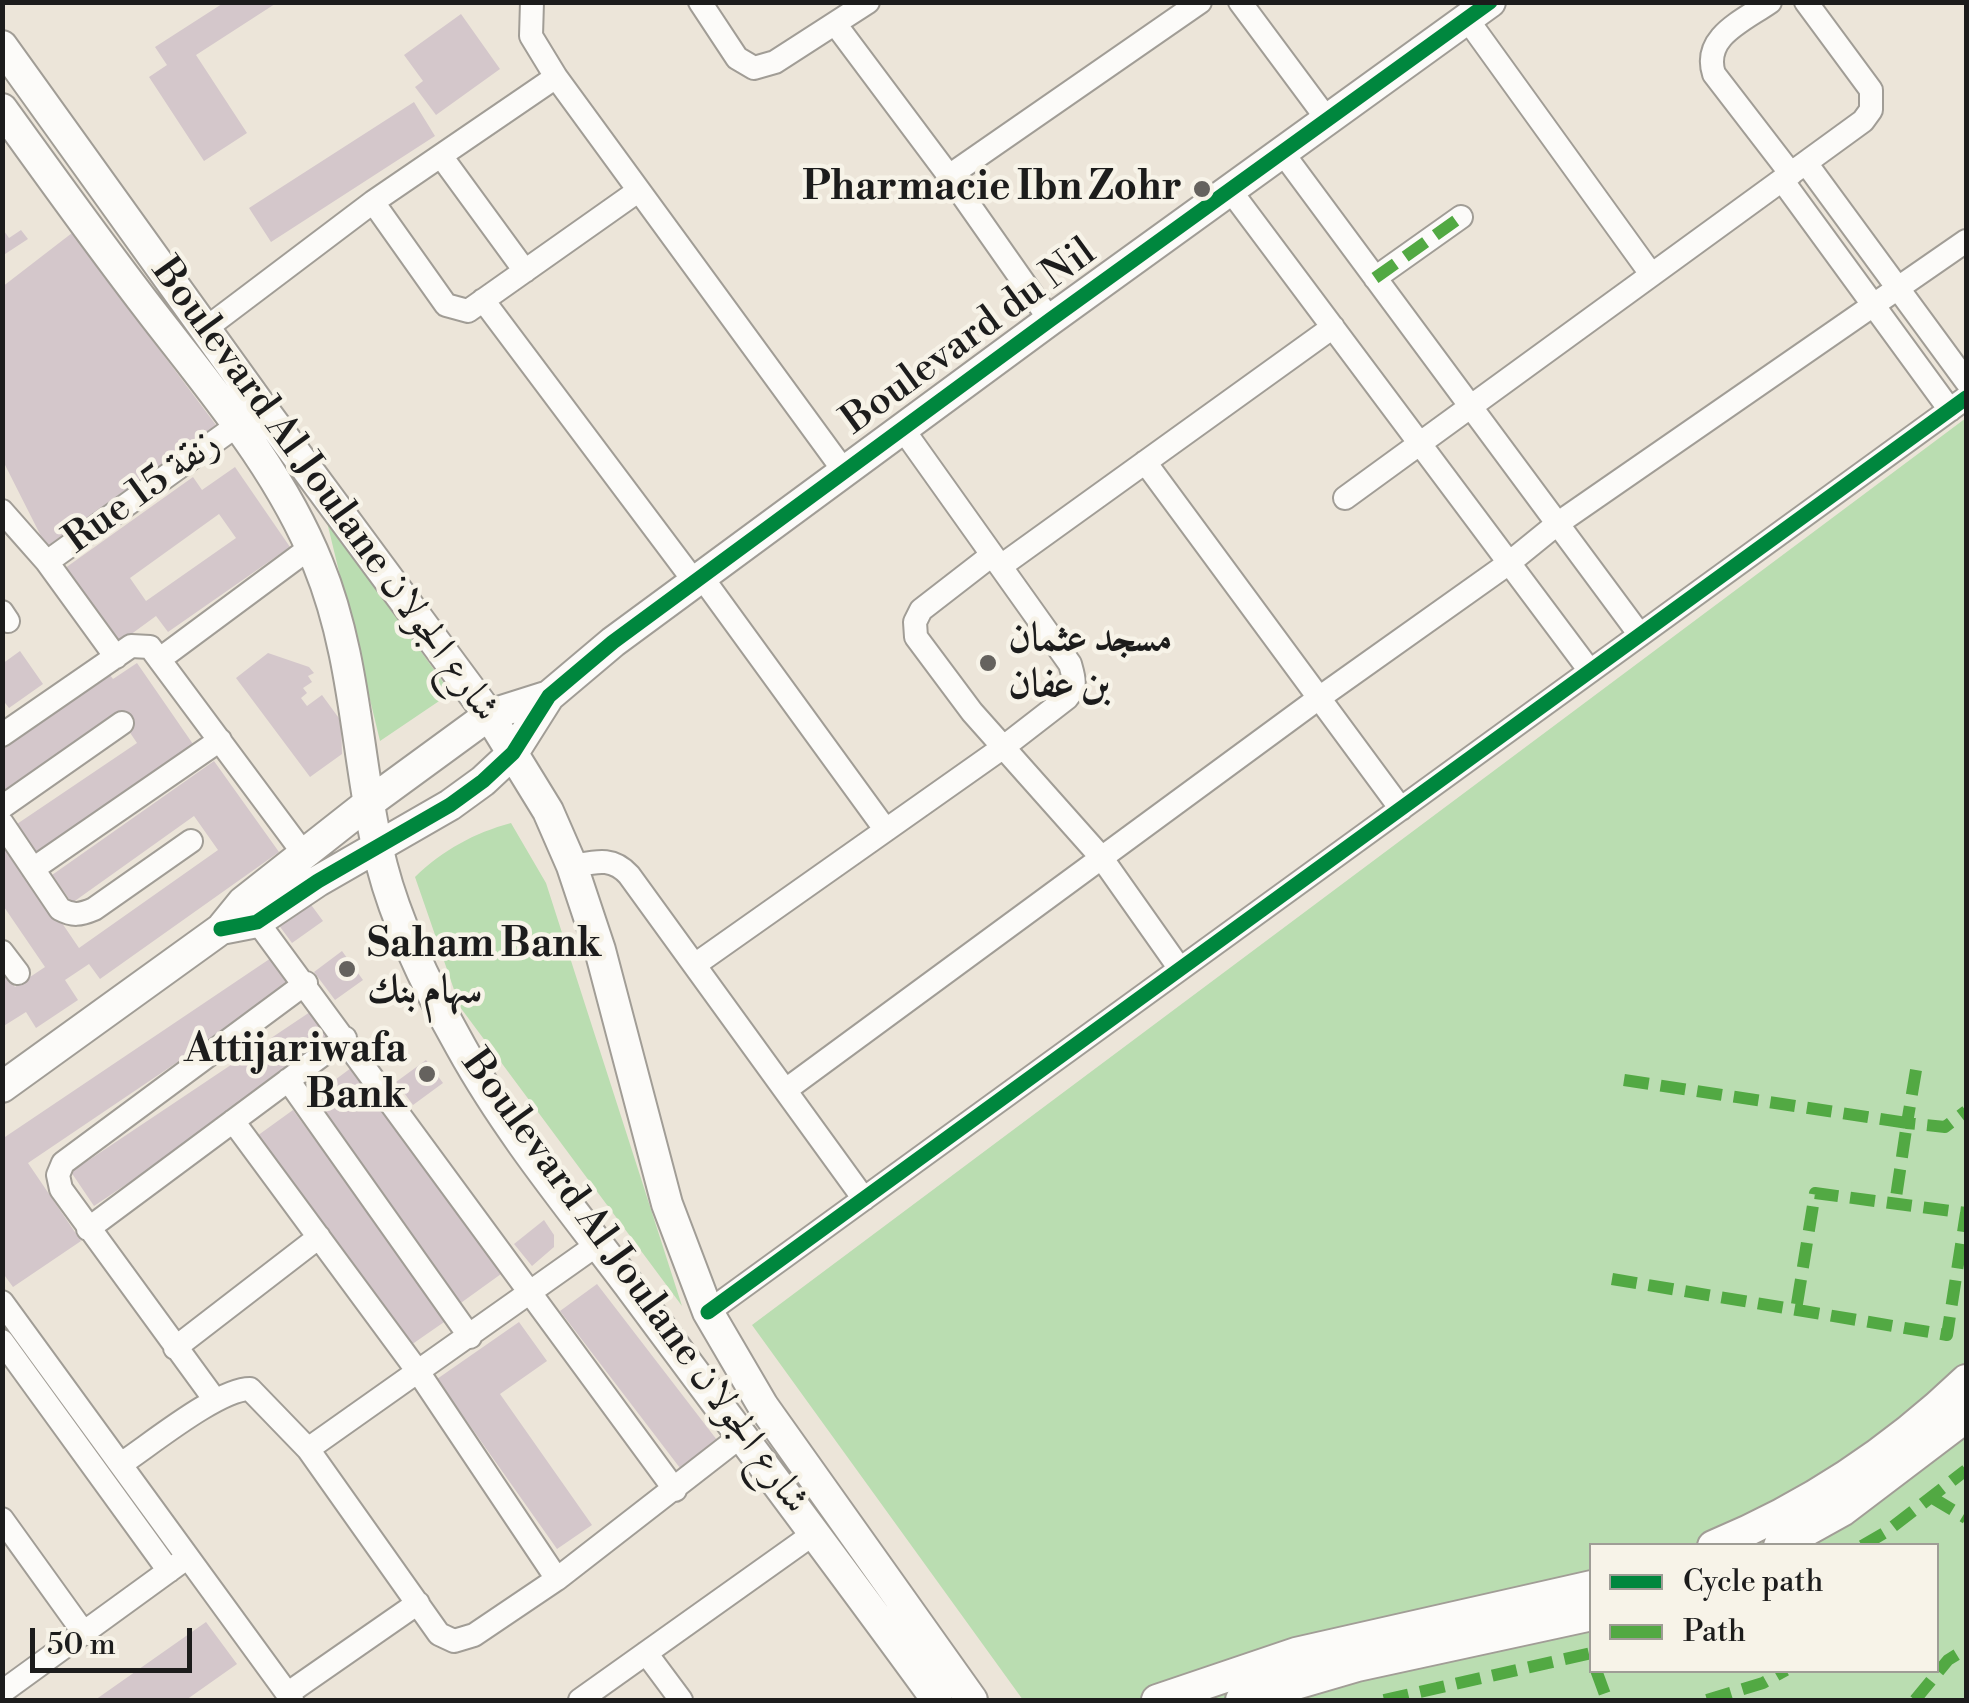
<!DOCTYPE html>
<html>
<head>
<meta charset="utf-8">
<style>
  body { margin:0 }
  #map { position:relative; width:1969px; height:1703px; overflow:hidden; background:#ece5d9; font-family:"Libre Bodoni",serif }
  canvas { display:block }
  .frame { position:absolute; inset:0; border:5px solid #1c1c1c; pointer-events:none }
  .legend { position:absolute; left:1589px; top:1543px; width:350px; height:130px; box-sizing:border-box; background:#f7f3e8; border:2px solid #9f9d96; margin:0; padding:12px 18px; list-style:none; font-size:30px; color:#1c1c1c }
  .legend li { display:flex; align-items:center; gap:20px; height:50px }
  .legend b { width:50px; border:2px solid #9f9d96 }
  .scale { position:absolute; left:30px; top:1628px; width:162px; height:45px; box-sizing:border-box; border:5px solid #1c1c1c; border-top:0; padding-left:12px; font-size:30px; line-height:35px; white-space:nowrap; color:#1c1c1c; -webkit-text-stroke:8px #f7f3e8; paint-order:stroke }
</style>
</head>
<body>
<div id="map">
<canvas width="1969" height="1703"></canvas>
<div class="frame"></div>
<ul class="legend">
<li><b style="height:12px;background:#00873e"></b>Cycle path</li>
<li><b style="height:12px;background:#52a943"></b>Path</li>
</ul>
<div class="scale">50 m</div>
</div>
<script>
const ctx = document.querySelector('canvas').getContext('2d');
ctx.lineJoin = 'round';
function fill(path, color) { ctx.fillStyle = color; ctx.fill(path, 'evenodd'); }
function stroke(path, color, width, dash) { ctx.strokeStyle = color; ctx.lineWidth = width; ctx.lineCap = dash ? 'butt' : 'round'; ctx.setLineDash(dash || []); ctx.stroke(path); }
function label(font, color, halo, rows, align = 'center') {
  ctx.font = font + ' "Libre Bodoni",Amiri,serif'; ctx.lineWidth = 9; ctx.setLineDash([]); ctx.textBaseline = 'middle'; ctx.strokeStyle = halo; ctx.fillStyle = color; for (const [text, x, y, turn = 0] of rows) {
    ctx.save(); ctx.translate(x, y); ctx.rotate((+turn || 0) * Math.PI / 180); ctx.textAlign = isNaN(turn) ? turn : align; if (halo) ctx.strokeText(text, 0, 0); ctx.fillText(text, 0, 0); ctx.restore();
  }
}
fill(new Path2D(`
  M 1966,418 L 1966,1700 L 1023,1700 L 752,1325 ZM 1592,1546 L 1936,1546 L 1936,1670 L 1592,1670 Z
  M 327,522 L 451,693 L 380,741 Z
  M 511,823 L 546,883 L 682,1306 L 460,1007 L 415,877 C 443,850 474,833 511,823 Z`), '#baddb1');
fill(new Path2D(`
  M 225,2 L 278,2 L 196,55 L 247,133 L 204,161 L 149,77 L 167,65 L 155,47 Z
  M 461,14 L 500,69 L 436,115 L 415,87 L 423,81 L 404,55 Z
  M 414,102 L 435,136 L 271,242 L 249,208 Z
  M 2,228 L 9,238 L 21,230 L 28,239 L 2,256 Z
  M 72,233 L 216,425 L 48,550 L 2,459 L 2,287 Z
  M 235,467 L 290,547 L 168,632 L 156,616 L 115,646 L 61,571 L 193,477 L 202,490 ZM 219,514 L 236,538 L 146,601 L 130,578 Z
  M 20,651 L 43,684 L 9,708 L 2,699 L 2,664 Z
  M 268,653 L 309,667 L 314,673 L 308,676 L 312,682 L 303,688 L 307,693 L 301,698 L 307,706 L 322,695 L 341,721 L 342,754 L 310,777 L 236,678 Z
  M 137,663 L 195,747 L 35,856 L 14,826 L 137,743 L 118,715 L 2,793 L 2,748 L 110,675 L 113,679 Z
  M 214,761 L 279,852 L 100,979 L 89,964 L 65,980 L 78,1000 L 36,1028 L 26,1012 L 2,1027 L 2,969 L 15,987 L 45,967 L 2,904 L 2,835 L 79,948 L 218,850 L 194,816 L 72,903 L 52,875 Z
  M 309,902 L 323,921 L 292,943 L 278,924 Z
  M 342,951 L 363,980 L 335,1000 L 314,972 Z
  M 274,956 L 293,984 L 28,1163 L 81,1241 L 13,1287 L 2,1272 L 2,1139 Z
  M 310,1012 L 333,1046 L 94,1206 L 71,1172 Z
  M 426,1060 L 443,1083 L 413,1105 L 396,1082 Z
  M 351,1068 L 501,1274 L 458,1305 L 308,1100 Z
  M 293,1110 L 447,1320 L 411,1345 L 257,1136 Z
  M 544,1220 L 554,1235 L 554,1247 L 532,1266 L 514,1244 Z
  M 597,1284 L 717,1440 L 680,1468 L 560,1311 Z
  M 519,1322 L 547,1361 L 500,1394 L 592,1525 L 557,1549 L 437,1379 Z
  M 206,1622 L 237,1664 L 186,1700 L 95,1700 Z`), '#d4c7cb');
const street = new Path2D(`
  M 532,2 L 531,36 L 556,77 L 844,471
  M 700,2 L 737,58 L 754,68 L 775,62 L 868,2
  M 1240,2 L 1327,119
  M 1770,2 C 1743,21 1702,37 1714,74 L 1791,174
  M 1467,19 L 1651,274
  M 836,25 L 949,176 L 1050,320
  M 1282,152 L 1640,635
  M 441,156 L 525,271
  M 1806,163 L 1966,381
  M 949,176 L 1200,2
  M 1782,180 L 1950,410
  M 1230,190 L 1590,671
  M 373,202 L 446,305 L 468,311 L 638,191
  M 1375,278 L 1461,217
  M 483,300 L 694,581
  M 205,329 L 373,202 L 556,77
  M 1145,462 L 1401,809
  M 1345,498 L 1863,121 L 1871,110 L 1871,90 L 1806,2
  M 2,511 L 47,562 L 116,657
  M 992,555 L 921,610 L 915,622 L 916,637 L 972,712 L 1101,857 L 1180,969
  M 47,562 L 239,424
  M 1001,566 L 1333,327
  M 701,576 L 885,829
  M 2,612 L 8,621
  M 160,659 L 311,547
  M 2,735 L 131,646 L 150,647 L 304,854
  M 2,807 L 122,723
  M 2,823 L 60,909 C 73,916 80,915 94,909 L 191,841
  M 572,866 C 595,862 612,856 629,875 L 864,1199
  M 33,869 L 220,740
  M 248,909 L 675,1490
  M 2,952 L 18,973
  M 696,964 L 1005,746 L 1067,698 C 1077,686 1074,678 1070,664 L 902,428
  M 288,1080 L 470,1337
  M 787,1089 L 1319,698 L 1509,563 L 1557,524 L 1966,241
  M 233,1121 L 419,1373 L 557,1579
  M 88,1229 L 345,1038
  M 2,1302 L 292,1700
  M 708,1312 L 1966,398
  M 2,1341 L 169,1571
  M 175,1348 L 319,1237
  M 215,1400 L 61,1189 L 58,1175 L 63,1163 L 306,983
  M 308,1449 L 598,1244
  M 121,1464 C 150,1445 218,1389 250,1389 L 308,1449 L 439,1634 L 454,1641 L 474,1635 L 557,1579 L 741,1436
  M 2,1519 L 84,1633
  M 646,1653 L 681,1700
  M 2,1692 L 181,1562
  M 287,1694 L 418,1603
  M 580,1700 L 816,1532`);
const secondary = new Path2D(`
  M 2,46 L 262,408 L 489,715 L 548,811 L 572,866 L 600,950 L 667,1204 L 708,1312 L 763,1406 L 972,1700
  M 2,109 C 52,178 101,247 153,314 C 214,393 280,470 318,564 C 358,661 356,766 382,866 C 398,928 430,992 461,1047 C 508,1132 571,1208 629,1285 C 732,1424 836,1561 937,1700
  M 221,929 L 257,922 L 318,881 L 450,805 L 483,781 L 513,753 L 549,696 L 613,642 L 1050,320 L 1490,2
  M 2,1087 L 221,929 L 243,902 L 370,802 L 489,715 L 549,696
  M 1713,1546 C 1807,1507 1893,1450 1966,1380
  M 1779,1546 L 1842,1511 L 1966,1417
  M 1157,1700 L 1296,1653 L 1592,1586
  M 1241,1700 L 1357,1666 L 1592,1615`);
stroke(street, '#a19d96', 26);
stroke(secondary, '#a19d96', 34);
stroke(street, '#fcfbf9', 22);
stroke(secondary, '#fcfbf9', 30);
stroke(new Path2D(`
  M 1375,278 L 1461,217
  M 1916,1070 L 1907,1123 L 1945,1127 L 1966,1111
  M 1624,1080 L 1907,1123 L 1895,1204
  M 1612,1279 L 1947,1335 L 1966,1213 L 1815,1193 L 1796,1310
  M 1931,1497 L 1966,1518
  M 1862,1546 L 1886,1532 L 1966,1470
  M 1596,1670 L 1607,1700
  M 1384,1700 L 1592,1653
  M 1707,1700 L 1763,1683 L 1786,1670
  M 1915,1700 L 1948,1660 L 1966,1649`), '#52a943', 12, [25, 12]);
stroke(new Path2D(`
  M 221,929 L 257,922 L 318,881 L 450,805 L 483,781 L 513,753 L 549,696 L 613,642 L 1050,320 L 1490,2
  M 708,1312 L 1966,398`), '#00873e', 15);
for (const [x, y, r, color] of [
  [1202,189,10,"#65625e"],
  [988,663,10,"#65625e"],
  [347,969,10,"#65625e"],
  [427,1074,10,"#65625e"]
]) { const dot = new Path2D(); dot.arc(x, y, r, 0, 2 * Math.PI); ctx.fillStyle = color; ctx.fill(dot); stroke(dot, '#f7f3e8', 4); }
label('bold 40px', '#1c1c1c', '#f7f3e8', [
  ["Pharmacie Ibn Zohr",1182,189],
  ["مسجد عثمان",1008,640,"left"],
  ["بن عفان",1008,686,"left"],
  ["Saham Bank",367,946,"left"],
  ["سهام بنك",367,992,"left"],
  ["Attijariwafa",407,1051],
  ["Bank",407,1097]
], 'right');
label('40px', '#1c1c1c', '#f7f3e8', [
  ["Boulevard du Nil",970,338,-36],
  ["Boulevard Al Joulane شارع الجولان",324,491,54],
  ["Rue 15 زنقة",143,493,-36],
  ["Boulevard Al Joulane شارع الجولان",634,1283,54]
]);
</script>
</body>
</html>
